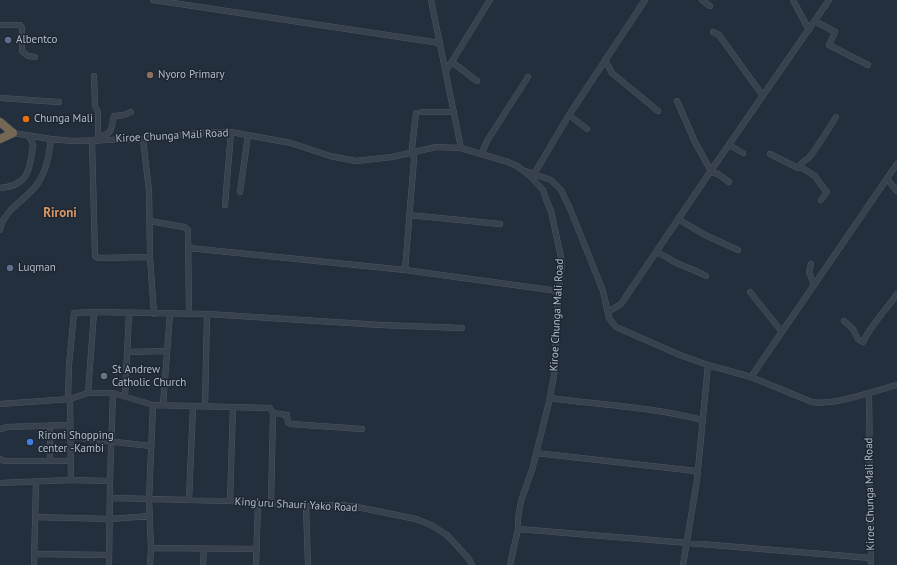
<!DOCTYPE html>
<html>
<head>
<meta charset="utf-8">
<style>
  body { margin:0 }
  canvas { display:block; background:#242f3e }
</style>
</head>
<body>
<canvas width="897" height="565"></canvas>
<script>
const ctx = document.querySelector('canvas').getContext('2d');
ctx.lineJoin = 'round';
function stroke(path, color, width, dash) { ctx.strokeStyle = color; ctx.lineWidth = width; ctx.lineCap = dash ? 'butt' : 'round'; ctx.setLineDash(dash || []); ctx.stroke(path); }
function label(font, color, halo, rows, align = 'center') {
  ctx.font = font + ' "PT Sans",sans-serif'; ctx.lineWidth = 3; ctx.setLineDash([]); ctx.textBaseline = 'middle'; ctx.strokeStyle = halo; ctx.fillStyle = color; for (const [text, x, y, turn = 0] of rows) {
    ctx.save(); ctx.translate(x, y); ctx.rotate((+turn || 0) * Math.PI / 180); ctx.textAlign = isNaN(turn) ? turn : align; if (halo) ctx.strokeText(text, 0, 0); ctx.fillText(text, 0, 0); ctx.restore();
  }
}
const minor = new Path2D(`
  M 153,0 L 440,43
  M 431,0 L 461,148
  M 702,0 L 710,6
  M 793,0 L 809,30
  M 815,21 L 835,32 L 829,45 L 868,65
  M 0,25 L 20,25 L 22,28 L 22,51 L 28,56 L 35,57
  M 713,32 L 719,35 L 763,96
  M 605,60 L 612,73 L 658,111
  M 452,62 L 477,81
  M 446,71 L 490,0
  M 94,76 L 95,106 L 98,112 L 98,141
  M 0,98 L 59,102
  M 677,101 L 695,142 L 711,171
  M 422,112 L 454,112
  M 569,115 L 587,129
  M 13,133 L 51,139 L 72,141 L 143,139 L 208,132 L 231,132 L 291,143 L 330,156 L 356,161 L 392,157 L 436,147 L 461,148 L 508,162 L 517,166 L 529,175 L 543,190 L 546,199 L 551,211 L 562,262 L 556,321 L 555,370 L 549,402 L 532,470 L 521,501 L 518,518 L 518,529 L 510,565
  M 98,136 C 113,135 111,128 114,116 L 124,115 L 131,112
  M 143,139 L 149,191 L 150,257 L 154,314
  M 92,141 L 95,256 L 99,258 L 150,257
  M 729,145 L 743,153
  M 482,153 L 487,141 L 528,77
  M 770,154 L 798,168 C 803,159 806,162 811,155 C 820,143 828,130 836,117
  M 799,166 L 815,176 L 821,185 L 827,192 L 821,200
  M 525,171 L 551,180 L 561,190 L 571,211 L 603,291 L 609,318 L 616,327 L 680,355 L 708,365 L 751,377 L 812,402 C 833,406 875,391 897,385
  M 710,172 L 718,174 L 729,182
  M 534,174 L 569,115 L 645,0
  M 887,179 L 897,191
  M 0,188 C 24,186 29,175 32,153 C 33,146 34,141 28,136
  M 240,192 L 248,135
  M 225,205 L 231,132
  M 409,215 L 500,224
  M 678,219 L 705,235 L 738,250
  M 149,221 L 184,227 L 188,230 L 189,314
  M 0,230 C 4,208 27,200 38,183 C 47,169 49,155 51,139
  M 189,248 L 405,270 L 558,291
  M 657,251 C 660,255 664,255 668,258 C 679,266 694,269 706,276
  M 811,264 L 809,272 L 814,285
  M 405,270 L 414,159 L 412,148 L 416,113
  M 750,292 L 782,332
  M 608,312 L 621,304 L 710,172 L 829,0
  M 207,314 L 381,325 L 462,328
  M 844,321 L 853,329 L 858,339 L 863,342 C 871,325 886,310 897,294
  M 128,352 L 167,351
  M 751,377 L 897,164
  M 88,393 L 94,312 L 207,314 L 205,406
  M 869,393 L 871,565
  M 125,396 L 129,313
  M 550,398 C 601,405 652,407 702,420
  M 68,399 L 69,365 L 74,313 L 94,312
  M 70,399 L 71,480
  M 0,404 L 70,399 L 88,393 L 113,393 L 153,405 L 270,408 L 273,413 L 271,504
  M 163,405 L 170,314
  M 273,413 L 287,415 L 288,423 L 291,424 L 362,429
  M 50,425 L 50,461
  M 0,429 L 7,427 L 70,425
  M 71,437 L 151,446
  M 536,453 L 696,471 L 697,474
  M 0,459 L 4,461 L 71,461
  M 0,483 L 71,480 L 110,481
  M 111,498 L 230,501 L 306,506 L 341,505 L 357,507 L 416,519 L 431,525 L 447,535 L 469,559 L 472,565
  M 189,500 L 193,406
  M 230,501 L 233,407
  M 306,506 L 308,565
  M 35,517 L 110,519 L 150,516
  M 518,529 L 871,558
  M 151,548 L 257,549
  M 34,554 L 109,555
  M 34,565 L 36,482
  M 109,565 L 110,481 L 113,393
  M 150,565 L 151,548 L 149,499 L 153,405
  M 203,565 L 204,548
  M 256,565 L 258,503
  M 683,565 L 697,480 L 708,365`);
const highway = new Path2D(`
  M 0,122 L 13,133
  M 0,139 L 13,133`);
stroke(minor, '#565f6c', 6);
stroke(highway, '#434c59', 9);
stroke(minor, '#38414e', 5.5);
stroke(highway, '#746855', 8);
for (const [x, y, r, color] of [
  [8,40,4,"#5c6f8a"],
  [150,75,4,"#8d6e63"],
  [26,119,4,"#e8710a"],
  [10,268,4,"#5c6f8a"],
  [104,376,4,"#6b7280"],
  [30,442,4,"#3f7fe0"]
]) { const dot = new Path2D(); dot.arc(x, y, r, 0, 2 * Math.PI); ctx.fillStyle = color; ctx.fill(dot); stroke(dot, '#1d2633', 1.5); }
label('11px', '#b4bcc9', '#1d2633', [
  ["Albentco",16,40],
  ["Nyoro Primary",158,75],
  ["Chunga Mali",34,119],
  ["Luqman",18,268],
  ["St Andrew",112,370],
  ["Catholic Church",112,383],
  ["Rironi Shopping",38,436],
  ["center -Kambi",38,449]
], 'left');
label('11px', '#b4bcc9', '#1d2633', [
  ["Kiroe Chunga Mali Road",172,136,-3],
  ["Kiroe Chunga Mali Road",557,315,-87],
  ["Kiroe Chunga Mali Road",870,494,-91],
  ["King'uru Shauri Yako Road",296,505,3]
]);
label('bold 13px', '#d59563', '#1d2633', [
  ["Rironi",60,213]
]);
</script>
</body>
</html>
